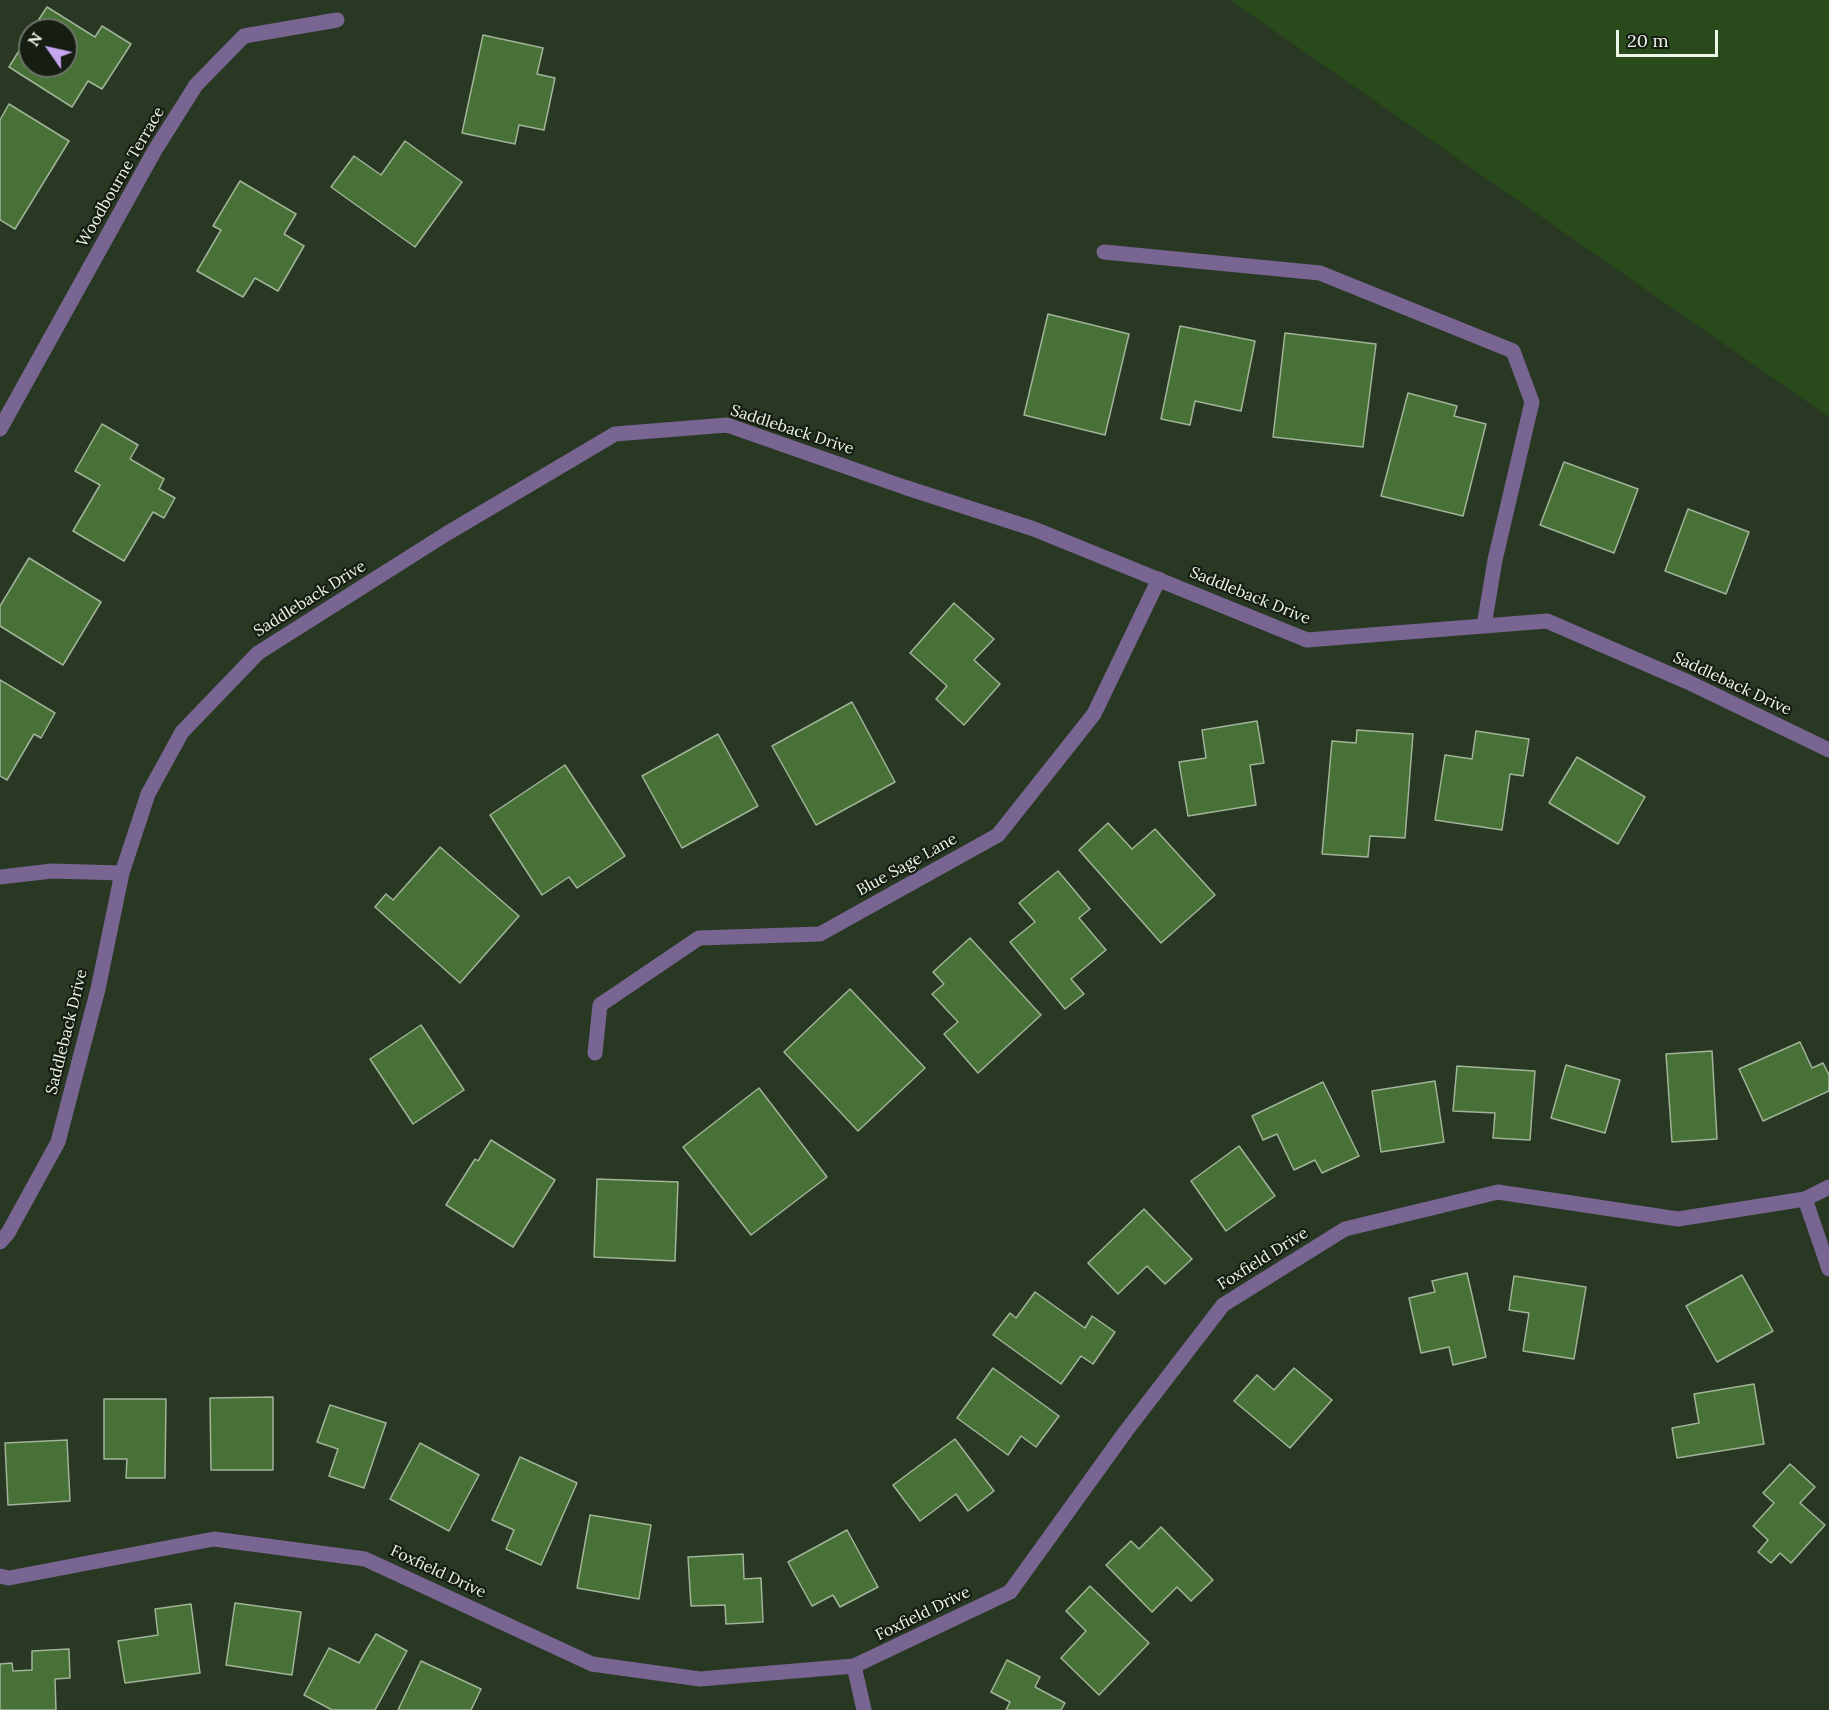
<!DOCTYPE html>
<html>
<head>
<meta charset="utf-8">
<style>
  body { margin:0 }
  #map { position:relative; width:1829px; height:1710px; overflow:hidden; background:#293822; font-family:Lora,serif }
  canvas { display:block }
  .north { position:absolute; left:18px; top:18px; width:60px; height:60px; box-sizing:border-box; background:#161d13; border:2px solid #6c7468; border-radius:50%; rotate:304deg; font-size:16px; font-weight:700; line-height:24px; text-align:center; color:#ecf7e8 }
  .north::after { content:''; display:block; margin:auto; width:21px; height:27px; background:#c6a6f0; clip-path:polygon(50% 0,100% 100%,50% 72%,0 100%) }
  .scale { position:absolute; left:1616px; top:30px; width:102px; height:27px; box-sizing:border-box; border:3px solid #ecf7e8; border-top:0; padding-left:8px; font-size:18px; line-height:21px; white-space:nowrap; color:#ecf7e8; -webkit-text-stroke:4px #161d13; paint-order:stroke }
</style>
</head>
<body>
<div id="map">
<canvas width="1829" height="1710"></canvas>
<div class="north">N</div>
<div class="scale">20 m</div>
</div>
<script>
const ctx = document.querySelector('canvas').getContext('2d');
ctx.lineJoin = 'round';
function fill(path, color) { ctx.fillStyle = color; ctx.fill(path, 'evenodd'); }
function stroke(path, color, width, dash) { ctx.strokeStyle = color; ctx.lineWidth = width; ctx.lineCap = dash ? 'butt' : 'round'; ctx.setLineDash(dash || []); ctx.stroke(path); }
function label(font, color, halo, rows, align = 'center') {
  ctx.font = font + ' Lora,serif'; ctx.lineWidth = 4.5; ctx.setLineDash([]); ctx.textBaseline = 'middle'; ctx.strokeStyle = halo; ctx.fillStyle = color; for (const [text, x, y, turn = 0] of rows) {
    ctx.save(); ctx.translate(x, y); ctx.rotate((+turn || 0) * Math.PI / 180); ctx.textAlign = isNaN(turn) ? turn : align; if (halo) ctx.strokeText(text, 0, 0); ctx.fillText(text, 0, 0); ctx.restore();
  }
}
fill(new Path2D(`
  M 1230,0 L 1829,0 L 1829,417 Z`), '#294a1a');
const building = new Path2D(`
  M 47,7 L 95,37 L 102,26 L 131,44 L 102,89 L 88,81 L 72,107 L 9,67 L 30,33 L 30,66 L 66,66 L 66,30 L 32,30 Z
  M 483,35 L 543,48 L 537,74 L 555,78 L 544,130 L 519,125 L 515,144 L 462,133 Z
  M 9,104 L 69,141 L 15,229 L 0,220 L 0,120 Z
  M 405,141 L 462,182 L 415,247 L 331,187 L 354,156 L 381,175 Z
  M 240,181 L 296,214 L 284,234 L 304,246 L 278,291 L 255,278 L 243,297 L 197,271 L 221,230 L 213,226 Z
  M 1048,314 L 1129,334 L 1105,435 L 1024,415 Z
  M 1180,326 L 1255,341 L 1241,411 L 1195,401 L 1190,425 L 1161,419 Z
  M 1285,333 L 1376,344 L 1363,447 L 1273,437 Z
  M 1408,393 L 1457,406 L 1454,416 L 1486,424 L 1463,516 L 1381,496 Z
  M 102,424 L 138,445 L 130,459 L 164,479 L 159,489 L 175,498 L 164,518 L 153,512 L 124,561 L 73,531 L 100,485 L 75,471 Z
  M 1564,462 L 1638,489 L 1614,553 L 1540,525 Z
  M 1688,509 L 1749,532 L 1726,594 L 1665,571 Z
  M 29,558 L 101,602 L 63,665 L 0,626 L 0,606 Z
  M 954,603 L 994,639 L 974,660 L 1000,684 L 964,725 L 936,699 L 947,686 L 910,653 Z
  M 0,680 L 55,713 L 41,738 L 34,734 L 7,780 L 0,776 Z
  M 852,702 L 895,782 L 816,825 L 772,746 Z
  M 1257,721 L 1264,763 L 1250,765 L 1256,805 L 1188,816 L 1179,762 L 1206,758 L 1202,730 Z
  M 1357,730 L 1413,734 L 1405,838 L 1370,836 L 1368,857 L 1322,854 L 1332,741 L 1356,743 Z
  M 1476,731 L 1529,739 L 1523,776 L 1510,774 L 1502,830 L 1435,820 L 1445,755 L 1472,759 Z
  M 718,734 L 758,806 L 682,848 L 642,776 Z
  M 1577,757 L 1645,797 L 1618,844 L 1549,803 Z
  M 565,765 L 625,856 L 577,888 L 569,877 L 542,895 L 490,815 Z
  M 1108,823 L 1132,849 L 1155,829 L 1215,895 L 1161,943 L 1079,850 Z
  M 440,847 L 519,916 L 460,983 L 375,907 L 386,894 L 393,900 Z
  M 1058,871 L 1090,909 L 1079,918 L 1106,950 L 1071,979 L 1084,994 L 1065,1009 L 1010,942 L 1035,922 L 1019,903 Z
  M 970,938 L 1041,1015 L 978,1073 L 944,1034 L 958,1022 L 932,994 L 944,984 L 933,972 Z
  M 850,989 L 925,1068 L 858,1131 L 784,1052 Z
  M 421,1025 L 464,1090 L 413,1124 L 370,1059 Z
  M 1800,1042 L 1812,1068 L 1823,1063 L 1829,1075 L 1829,1091 L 1763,1121 L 1739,1069 Z
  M 1712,1051 L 1717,1139 L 1672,1142 L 1666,1054 Z
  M 1566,1065 L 1620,1080 L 1605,1133 L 1551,1118 Z
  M 1457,1066 L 1535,1071 L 1530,1140 L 1493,1138 L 1495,1113 L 1453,1111 Z
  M 1435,1081 L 1444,1142 L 1381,1152 L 1372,1091 Z
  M 1323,1082 L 1359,1156 L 1322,1173 L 1315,1160 L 1294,1170 L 1277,1134 L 1263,1140 L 1252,1116 Z
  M 759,1088 L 827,1177 L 751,1235 L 683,1147 Z
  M 491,1140 L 555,1180 L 513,1247 L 446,1205 L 475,1159 L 478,1161 Z
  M 1239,1146 L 1275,1196 L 1226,1231 L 1191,1181 Z
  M 597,1179 L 678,1182 L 675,1261 L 594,1257 Z
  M 1144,1209 L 1192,1259 L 1165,1284 L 1147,1266 L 1118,1294 L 1088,1263 Z
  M 1467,1273 L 1486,1357 L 1453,1365 L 1449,1347 L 1421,1353 L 1409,1298 L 1435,1292 L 1432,1281 Z
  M 1742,1275 L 1773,1331 L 1717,1362 L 1686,1306 Z
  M 1514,1276 L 1586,1287 L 1574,1359 L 1523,1351 L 1529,1313 L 1509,1310 Z
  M 1035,1292 L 1085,1328 L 1092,1316 L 1115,1332 L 1093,1364 L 1081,1356 L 1061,1384 L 993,1335 L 1010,1313 L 1016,1318 Z
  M 993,1368 L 1059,1416 L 1036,1447 L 1021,1436 L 1008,1455 L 957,1418 Z
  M 1294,1368 L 1332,1400 L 1290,1448 L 1234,1401 L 1257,1375 L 1274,1390 Z
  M 1754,1384 L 1764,1444 L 1677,1458 L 1672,1428 L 1699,1423 L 1694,1394 Z
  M 273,1397 L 273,1470 L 211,1470 L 210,1398 Z
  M 104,1399 L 166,1399 L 165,1478 L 126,1478 L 127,1459 L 104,1459 Z
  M 330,1405 L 386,1423 L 364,1488 L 329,1476 L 338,1449 L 317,1442 Z
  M 955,1439 L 994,1491 L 968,1511 L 956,1494 L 920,1521 L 893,1485 Z
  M 67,1440 L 70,1501 L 8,1505 L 5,1443 Z
  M 420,1443 L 479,1475 L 449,1531 L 390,1499 Z
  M 520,1457 L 577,1483 L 541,1565 L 506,1549 L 514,1530 L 492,1520 Z
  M 1790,1464 L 1815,1487 L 1800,1503 L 1825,1525 L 1791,1563 L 1780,1553 L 1771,1563 L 1758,1552 L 1768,1540 L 1753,1526 L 1774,1503 L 1763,1493 Z
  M 590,1515 L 651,1525 L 639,1599 L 577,1588 Z
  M 1161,1527 L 1213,1580 L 1191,1601 L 1177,1587 L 1152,1612 L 1106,1565 L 1131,1541 L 1139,1549 Z
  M 847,1530 L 878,1587 L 840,1607 L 833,1595 L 812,1606 L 788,1562 Z
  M 743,1554 L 744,1579 L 761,1578 L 763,1622 L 726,1624 L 725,1605 L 691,1606 L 688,1557 Z
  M 1090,1586 L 1149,1643 L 1099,1695 L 1061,1658 L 1086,1631 L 1066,1611 Z
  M 235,1603 L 301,1612 L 292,1675 L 226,1665 Z
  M 191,1604 L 200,1673 L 125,1683 L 118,1641 L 158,1635 L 155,1609 Z
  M 376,1634 L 407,1651 L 375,1710 L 332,1710 L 304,1695 L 329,1648 L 359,1663 Z
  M 69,1649 L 70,1678 L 55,1679 L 56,1710 L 0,1710 L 0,1664 L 12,1663 L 13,1671 L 32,1670 L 32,1651 Z
  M 1007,1660 L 1040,1677 L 1035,1687 L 1065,1703 L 1061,1710 L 1006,1710 L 1010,1702 L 991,1692 Z
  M 421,1661 L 481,1689 L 471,1710 L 398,1710 Z`);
fill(building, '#477136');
stroke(building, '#a1b499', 1.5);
stroke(new Path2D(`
  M 1104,252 L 1320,273 L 1513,351 L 1532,402 L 1495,560 L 1484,626
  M 0,429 L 155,150 L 196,85 L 244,36 L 337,20
  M 0,877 L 52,871 L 122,873
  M 595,1053 L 600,1005 L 699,938 L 820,934 L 998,835 L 1094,714 L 1159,579
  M 1805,1199 L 1829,1269
  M 0,1242 L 8,1233 L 58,1142 L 98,989 L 122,873 L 148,794 L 182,732 L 258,653 L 446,534 L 615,434 L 727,425 L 904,487 L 1034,529 L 1307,640 L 1547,621 L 1688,682 L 1829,750
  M 0,1576 L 9,1578 L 214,1539 L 365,1559 L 592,1664 L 700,1679 L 854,1666 L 1010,1592 L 1126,1431 L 1223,1305 L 1345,1229 L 1498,1192 L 1678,1219 L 1805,1199 L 1829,1187
  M 854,1666 L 864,1710`), '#786592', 15);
label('16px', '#ecf7e8', '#161d13', [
  ["Woodbourne Terrace",121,177,-60],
  ["Saddleback Drive",792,430,18],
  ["Saddleback Drive",1250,596,22],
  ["Saddleback Drive",310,599,-32],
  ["Saddleback Drive",1732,684,25],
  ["Blue Sage Lane",907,865,-29],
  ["Saddleback Drive",67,1032,-76],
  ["Foxfield Drive",1263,1259,-32],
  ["Foxfield Drive",438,1572,25],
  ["Foxfield Drive",923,1614,-26]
]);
</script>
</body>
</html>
